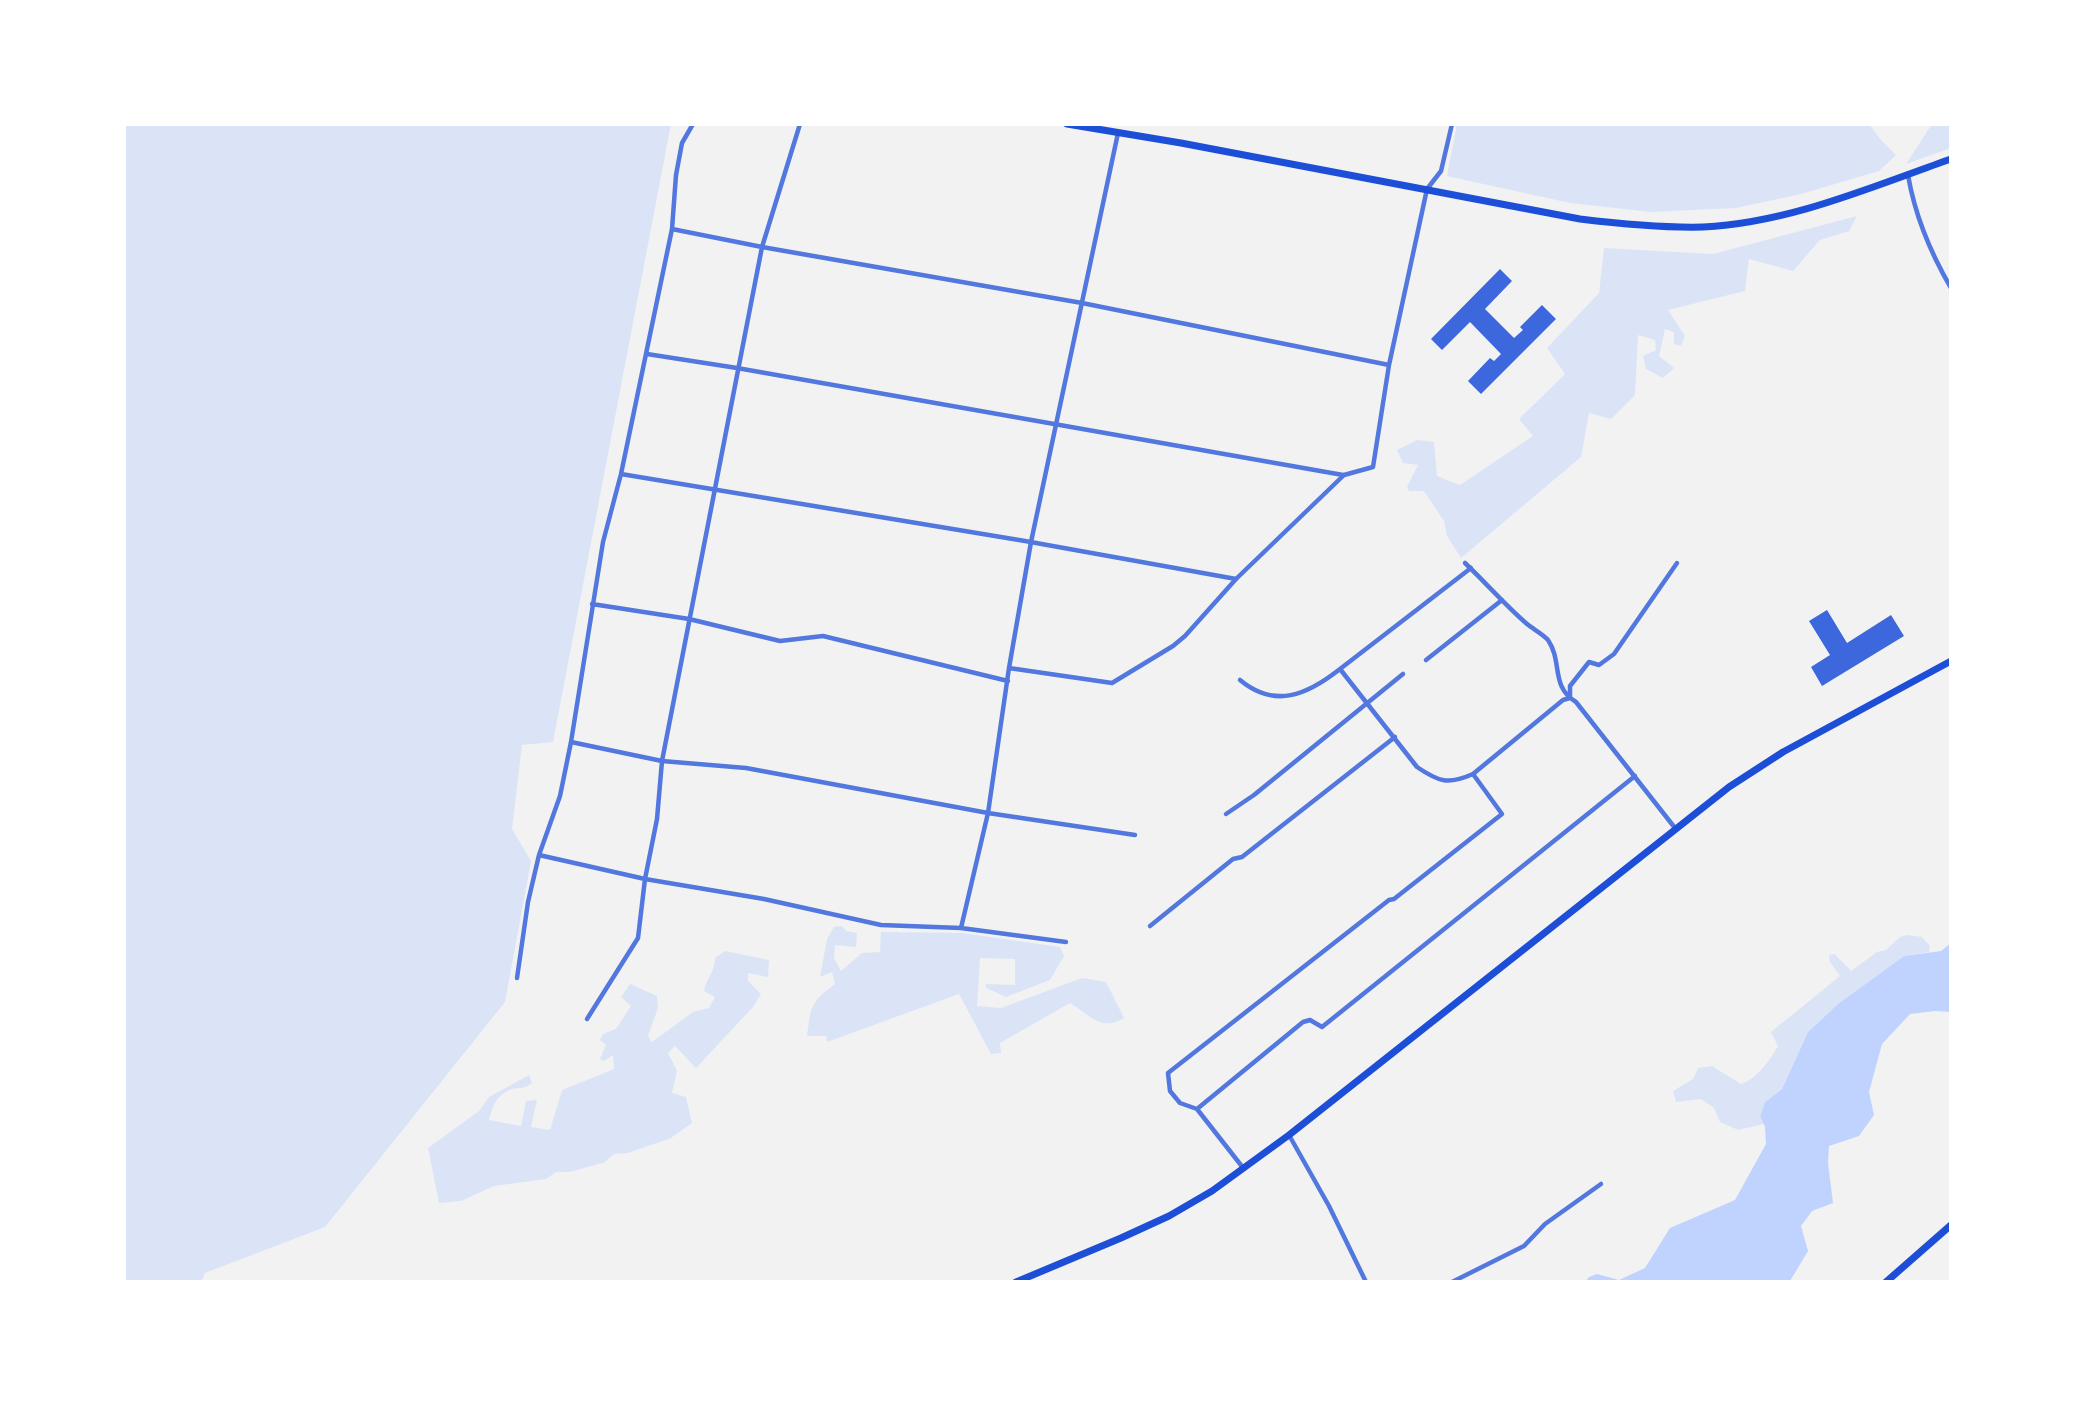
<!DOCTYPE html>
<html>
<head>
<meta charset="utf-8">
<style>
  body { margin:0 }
  #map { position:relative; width:2075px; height:1406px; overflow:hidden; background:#f2f2f2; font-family:Ubuntu,sans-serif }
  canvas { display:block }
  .frame { position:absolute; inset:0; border:126px solid #fff; pointer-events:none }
</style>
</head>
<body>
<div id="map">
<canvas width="2075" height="1406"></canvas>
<div class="frame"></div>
</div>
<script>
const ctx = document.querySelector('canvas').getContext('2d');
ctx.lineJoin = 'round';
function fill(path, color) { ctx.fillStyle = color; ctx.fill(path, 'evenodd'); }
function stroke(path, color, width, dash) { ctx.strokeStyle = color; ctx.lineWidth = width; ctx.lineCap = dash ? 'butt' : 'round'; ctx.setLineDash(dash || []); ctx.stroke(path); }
fill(new Path2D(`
  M 124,124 L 671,124 L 553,742 L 522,745 L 512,829 L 531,861 L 505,1002 L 325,1227 L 205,1273 L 201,1282 L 124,1282 Z
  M 1457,124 L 1869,124 L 1881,140 L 1896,155 L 1879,171 L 1801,194 L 1736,208 L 1651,212 L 1570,203 L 1447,176 Z
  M 1932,124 L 1951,124 L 1951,148 L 1906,164 Z
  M 1857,216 L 1849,231 L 1820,240 L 1793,271 L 1749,259 L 1745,291 L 1668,310 L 1685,336 L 1681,346 L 1674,344 L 1674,332 L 1665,329 L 1659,356 L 1674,368 L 1663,378 L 1646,369 L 1643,356 L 1656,350 L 1655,340 L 1638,335 L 1635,395 L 1611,419 L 1589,413 L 1581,457 L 1461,558 L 1447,536 L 1444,521 L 1424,491 L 1409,491 L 1407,487 L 1418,465 L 1403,463 L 1397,450 L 1417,440 L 1434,442 L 1437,476 L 1460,485 L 1533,436 L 1519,419 L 1565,374 L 1547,348 L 1599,293 L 1604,248 L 1713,254 Z
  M 842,926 L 846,931 L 857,933 L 856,947 L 835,945 L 834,958 L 841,971 L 862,953 L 880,952 L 881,932 L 962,933 L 1060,947 L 1064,956 L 1050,980 L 1006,997 L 986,988 L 986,984 L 1015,985 L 1015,959 L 980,958 L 977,1006 L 1001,1008 L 1082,978 L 1106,982 L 1124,1018 C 1101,1032 1090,1015 1070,1003 L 1000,1043 L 1001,1053 L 991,1054 L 959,994 L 827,1042 L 826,1036 L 807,1036 C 811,1007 810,1002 835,984 L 832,972 L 820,977 L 827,939 L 834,927 Z
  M 1907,935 L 1922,937 L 1930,946 L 1929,952 L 1904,956 L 1838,1004 L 1808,1032 L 1782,1089 L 1765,1102 L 1760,1116 L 1764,1124 L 1738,1130 L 1720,1122 L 1714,1108 L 1701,1099 L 1676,1102 L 1673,1091 L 1693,1079 L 1698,1068 L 1712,1066 L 1741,1084 C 1758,1078 1769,1061 1778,1046 L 1771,1032 L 1840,976 L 1830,962 L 1829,955 L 1835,954 C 1840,961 1846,964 1851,971 L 1877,952 L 1886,950 L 1900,937 Z
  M 725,951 L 769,960 L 768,977 L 748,973 L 748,981 L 761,994 L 753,1007 L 696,1068 L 675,1046 L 668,1053 L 677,1071 L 672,1093 L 686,1097 L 692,1123 L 671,1138 L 628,1153 L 614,1154 L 605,1162 L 570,1172 L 556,1172 L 546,1179 L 494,1186 L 461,1201 L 439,1203 L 428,1148 L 479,1111 L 489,1097 L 529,1075 L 532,1083 C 522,1091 519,1086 509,1090 C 496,1096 492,1107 489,1120 L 521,1126 L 526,1101 L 537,1100 L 531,1127 L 550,1130 L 562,1090 L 614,1069 L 613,1055 L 604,1061 L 600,1059 L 606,1045 L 600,1040 L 603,1034 L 616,1029 L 631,1006 L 621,997 L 630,984 L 657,996 L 658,1008 L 648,1036 L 652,1042 L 693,1012 L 709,1008 L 715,997 L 704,991 C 706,979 715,971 715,958 Z`), '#dbe4f7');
fill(new Path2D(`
  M 1951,943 L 1951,1012 L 1935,1011 L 1910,1014 L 1882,1044 L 1869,1092 L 1874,1115 L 1859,1136 L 1829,1146 L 1828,1163 L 1833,1203 L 1812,1211 L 1801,1226 L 1808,1251 L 1790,1281 L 1585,1282 L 1589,1277 L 1597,1274 L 1619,1280 L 1645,1268 L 1670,1228 L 1735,1200 L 1766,1144 L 1765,1127 L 1760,1116 L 1765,1102 L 1782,1089 L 1808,1032 L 1838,1004 L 1904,956 L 1941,951 Z`), '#bfd3fe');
fill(new Path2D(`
  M 1500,269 L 1512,281 L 1485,309 L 1514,338 L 1523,330 L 1520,327 L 1542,305 L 1556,319 L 1481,394 L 1468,381 L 1490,358 L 1494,361 L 1501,354 L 1470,322 L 1442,350 L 1431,339 Z
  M 1827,610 L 1847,643 L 1891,615 L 1904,636 L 1822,686 L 1811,667 L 1830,655 L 1809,621 Z`), '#3d67dc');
stroke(new Path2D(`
  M 1908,175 C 1915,216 1930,252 1951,288
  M 672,229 L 762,247 L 1082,303 L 1389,365
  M 647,354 L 737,368 L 1343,475
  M 621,474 L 1025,541 L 1236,579
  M 1465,563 C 1486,583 1505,605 1527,624 C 1533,629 1543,634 1548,640 C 1563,662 1550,686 1576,702 L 1675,828
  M 1471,568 L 1340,669 L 1417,767 C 1439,782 1448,785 1473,774
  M 592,604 L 689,619 L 780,641 L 823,636 L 1008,681
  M 1426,660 L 1502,600
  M 1009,668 L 1112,683 L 1173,646 L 1185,636 L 1236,579 L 1344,475 L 1373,467 L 1389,365 L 1427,189 L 1441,171 L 1452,124
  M 1240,680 C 1275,709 1307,695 1340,669
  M 571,742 L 662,761 L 746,768 L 988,813 L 1135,835
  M 1226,814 L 1254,795 L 1403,674
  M 539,855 L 645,879 L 764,899 L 881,925 L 961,928 L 1066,942
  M 1150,926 L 1233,859 L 1242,857 L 1395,737
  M 961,928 L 988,813 L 1009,668 L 1031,542 L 1118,133
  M 517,978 L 528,902 L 539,855 L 560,796 L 571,742 L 603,542 L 621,474 L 672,229 L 676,175 L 682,143 L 693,124
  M 587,1019 L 638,938 L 645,879 L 657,819 L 662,761 L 762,247 L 800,124
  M 1197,1109 L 1303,1022 L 1310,1020 L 1322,1027 L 1635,776
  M 1289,1135 L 1329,1206 L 1366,1282
  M 1244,1169 L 1197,1109 L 1180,1103 L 1170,1091 L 1168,1073 L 1389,900 L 1394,899 L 1502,814 L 1473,774 L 1563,700 L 1570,698 L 1570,686 L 1589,662 L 1599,665 L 1614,654 L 1677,563
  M 1452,1282 L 1524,1246 L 1545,1224 L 1601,1184`), '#5277de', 4.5);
stroke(new Path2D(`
  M 1067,124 L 1181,143 L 1580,219 C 1621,224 1662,228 1703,227 C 1789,223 1871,187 1951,159
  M 1016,1282 L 1121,1238 L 1169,1216 L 1212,1191 L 1289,1135 L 1729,787 L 1783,752 L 1951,661
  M 1886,1282 L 1951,1225`), '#1d4ed8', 7);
</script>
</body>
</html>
